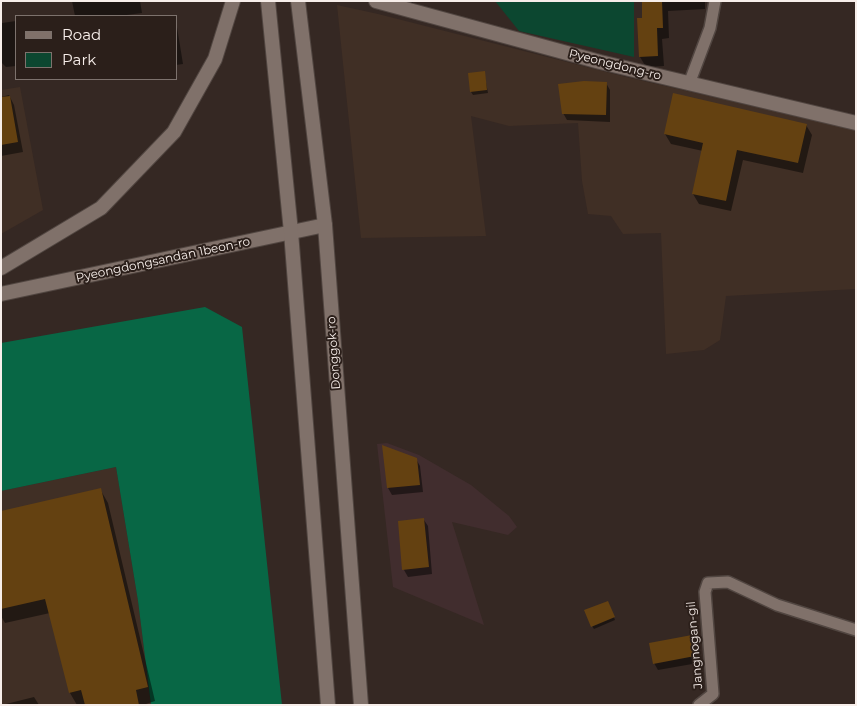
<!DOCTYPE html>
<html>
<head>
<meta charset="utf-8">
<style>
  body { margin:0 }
  #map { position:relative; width:857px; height:706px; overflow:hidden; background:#352823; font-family:Montserrat,sans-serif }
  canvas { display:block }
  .frame { position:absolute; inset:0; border:2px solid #f7eeea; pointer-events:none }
  .legend { position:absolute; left:15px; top:15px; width:162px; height:65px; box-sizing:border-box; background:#2b1f1a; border:1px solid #7d726d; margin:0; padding:6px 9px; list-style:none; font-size:15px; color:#f7eeea }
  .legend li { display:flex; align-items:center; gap:10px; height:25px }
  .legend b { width:25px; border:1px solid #7d726d }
</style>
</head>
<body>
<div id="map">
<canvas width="857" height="706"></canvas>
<div class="frame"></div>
<ul class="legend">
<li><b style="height:6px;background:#80716a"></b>Road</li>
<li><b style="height:14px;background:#0c4730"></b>Park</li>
</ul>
</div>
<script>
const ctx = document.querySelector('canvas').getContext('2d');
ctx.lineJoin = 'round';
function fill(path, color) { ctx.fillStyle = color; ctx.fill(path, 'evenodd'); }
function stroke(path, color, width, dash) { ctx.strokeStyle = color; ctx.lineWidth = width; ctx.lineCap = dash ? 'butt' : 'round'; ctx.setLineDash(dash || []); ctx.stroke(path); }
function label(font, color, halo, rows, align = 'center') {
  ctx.font = font + ' Montserrat,sans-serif'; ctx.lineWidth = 4; ctx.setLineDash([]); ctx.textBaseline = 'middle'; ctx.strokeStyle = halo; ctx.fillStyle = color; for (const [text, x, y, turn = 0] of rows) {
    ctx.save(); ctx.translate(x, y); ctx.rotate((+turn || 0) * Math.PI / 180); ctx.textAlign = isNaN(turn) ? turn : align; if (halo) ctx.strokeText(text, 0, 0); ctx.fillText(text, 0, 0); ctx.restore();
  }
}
fill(new Path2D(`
  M 387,443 L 419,455 L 471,485 L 509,516 L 517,527 L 508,535 L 452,522 L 484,625 L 393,587 L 377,444 Z`), '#412d2e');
fill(new Path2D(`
  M 337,5 L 378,14 L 626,77 L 856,130 L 856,289 L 726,296 L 720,340 L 704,350 L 666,354 L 661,233 L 623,234 L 611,216 L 588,214 L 582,181 L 578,123 L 509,126 L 471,116 L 486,236 L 361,238 Z
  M 20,87 L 43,210 L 1,234 L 1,90 Z
  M 116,467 L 138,601 L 151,705 L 1,705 L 1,491 Z`), '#402f25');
fill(new Path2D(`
  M 495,1 L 634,1 L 634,57 L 519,31 Z`), '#0c4730');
fill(new Path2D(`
  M 205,307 L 242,327 L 282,705 L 151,705 L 138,601 L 116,467 L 1,491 L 1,343 Z`), '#086745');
fill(new Path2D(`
  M 72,1 L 140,1 L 142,13 L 119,16 L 75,16 Z
  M 394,1 L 413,1 L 413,6 Z
  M 643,1 L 705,1 L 705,9 L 668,11 L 669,38 L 662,39 L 664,66 L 646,67 L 640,57 Z
  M 1,15 L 2,23 L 16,21 L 16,66 L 6,67 L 1,62 Z
  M 176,21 L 183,64 L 176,65 Z
  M 484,72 L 488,93 L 473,95 L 471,92 Z
  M 606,83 L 610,90 L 610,122 L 567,120 L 563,113 Z
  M 9,95 L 14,105 L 23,152 L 1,156 L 1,97 Z
  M 806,125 L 812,135 L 803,173 L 743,160 L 731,211 L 699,204 L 693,194 L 703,151 L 671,144 L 665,134 Z
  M 416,459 L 420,466 L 423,492 L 392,495 L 388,488 Z
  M 100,489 L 108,503 L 155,701 L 143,705 L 77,705 L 70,693 L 50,613 L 5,623 L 1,616 L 1,512 Z
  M 424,520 L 428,526 L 432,574 L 408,577 L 404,570 Z
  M 609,605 L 615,620 L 594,629 L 592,626 Z
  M 691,637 L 695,644 L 698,663 L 658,670 L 654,663 Z
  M 34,697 L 39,705 L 2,705 Z`), '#0007');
fill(new Path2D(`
  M 642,1 L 662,1 L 663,28 L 657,28 L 658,56 L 639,57 L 637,18 L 642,18 Z
  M 485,71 L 487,90 L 470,92 L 468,73 Z
  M 584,81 L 607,82 L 606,115 L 562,114 L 558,84 Z
  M 673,93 L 807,124 L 798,163 L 737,150 L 726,201 L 692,194 L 703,143 L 664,134 Z
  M 10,96 L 18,142 L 1,145 L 1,97 Z
  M 382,445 L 417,458 L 420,485 L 387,488 Z
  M 101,488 L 148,687 L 136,690 L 139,705 L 85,705 L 81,690 L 69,693 L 45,599 L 1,609 L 1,511 Z
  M 424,518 L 429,567 L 402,570 L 398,521 Z
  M 608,601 L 615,617 L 591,627 L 584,610 Z
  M 692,635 L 695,656 L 653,664 L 649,643 Z`), '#644111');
const service = new Path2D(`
  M 689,84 L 710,28 L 715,1
  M 699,705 L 713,694 L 705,592 L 708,583 L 728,582 L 777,605 L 856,630`);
const minor = new Path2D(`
  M 376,1 L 600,62 L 856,123
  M 1,268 L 101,208 L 174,132 L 215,59 L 233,1`);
const tertiary = new Path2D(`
  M 1,294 L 325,225`);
const secondary = new Path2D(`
  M 268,1 L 291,232 L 328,705
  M 298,1 L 325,225 L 361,705`);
stroke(service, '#514641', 14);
stroke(minor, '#514641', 16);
stroke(tertiary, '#514641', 16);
stroke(secondary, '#514641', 16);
stroke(service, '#80716a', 11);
stroke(minor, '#80716a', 14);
stroke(tertiary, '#80716a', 14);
stroke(secondary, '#80716a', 14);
label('12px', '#f7eeea', '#2b1f1a', [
  ["Pyeongdong-ro",615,65,14],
  ["Pyeongdongsandan 1beon-ro",163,260,-12],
  ["Donggok-ro",334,353,-94],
  ["Jangnogan-gil",695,645,-95]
]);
</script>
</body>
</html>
